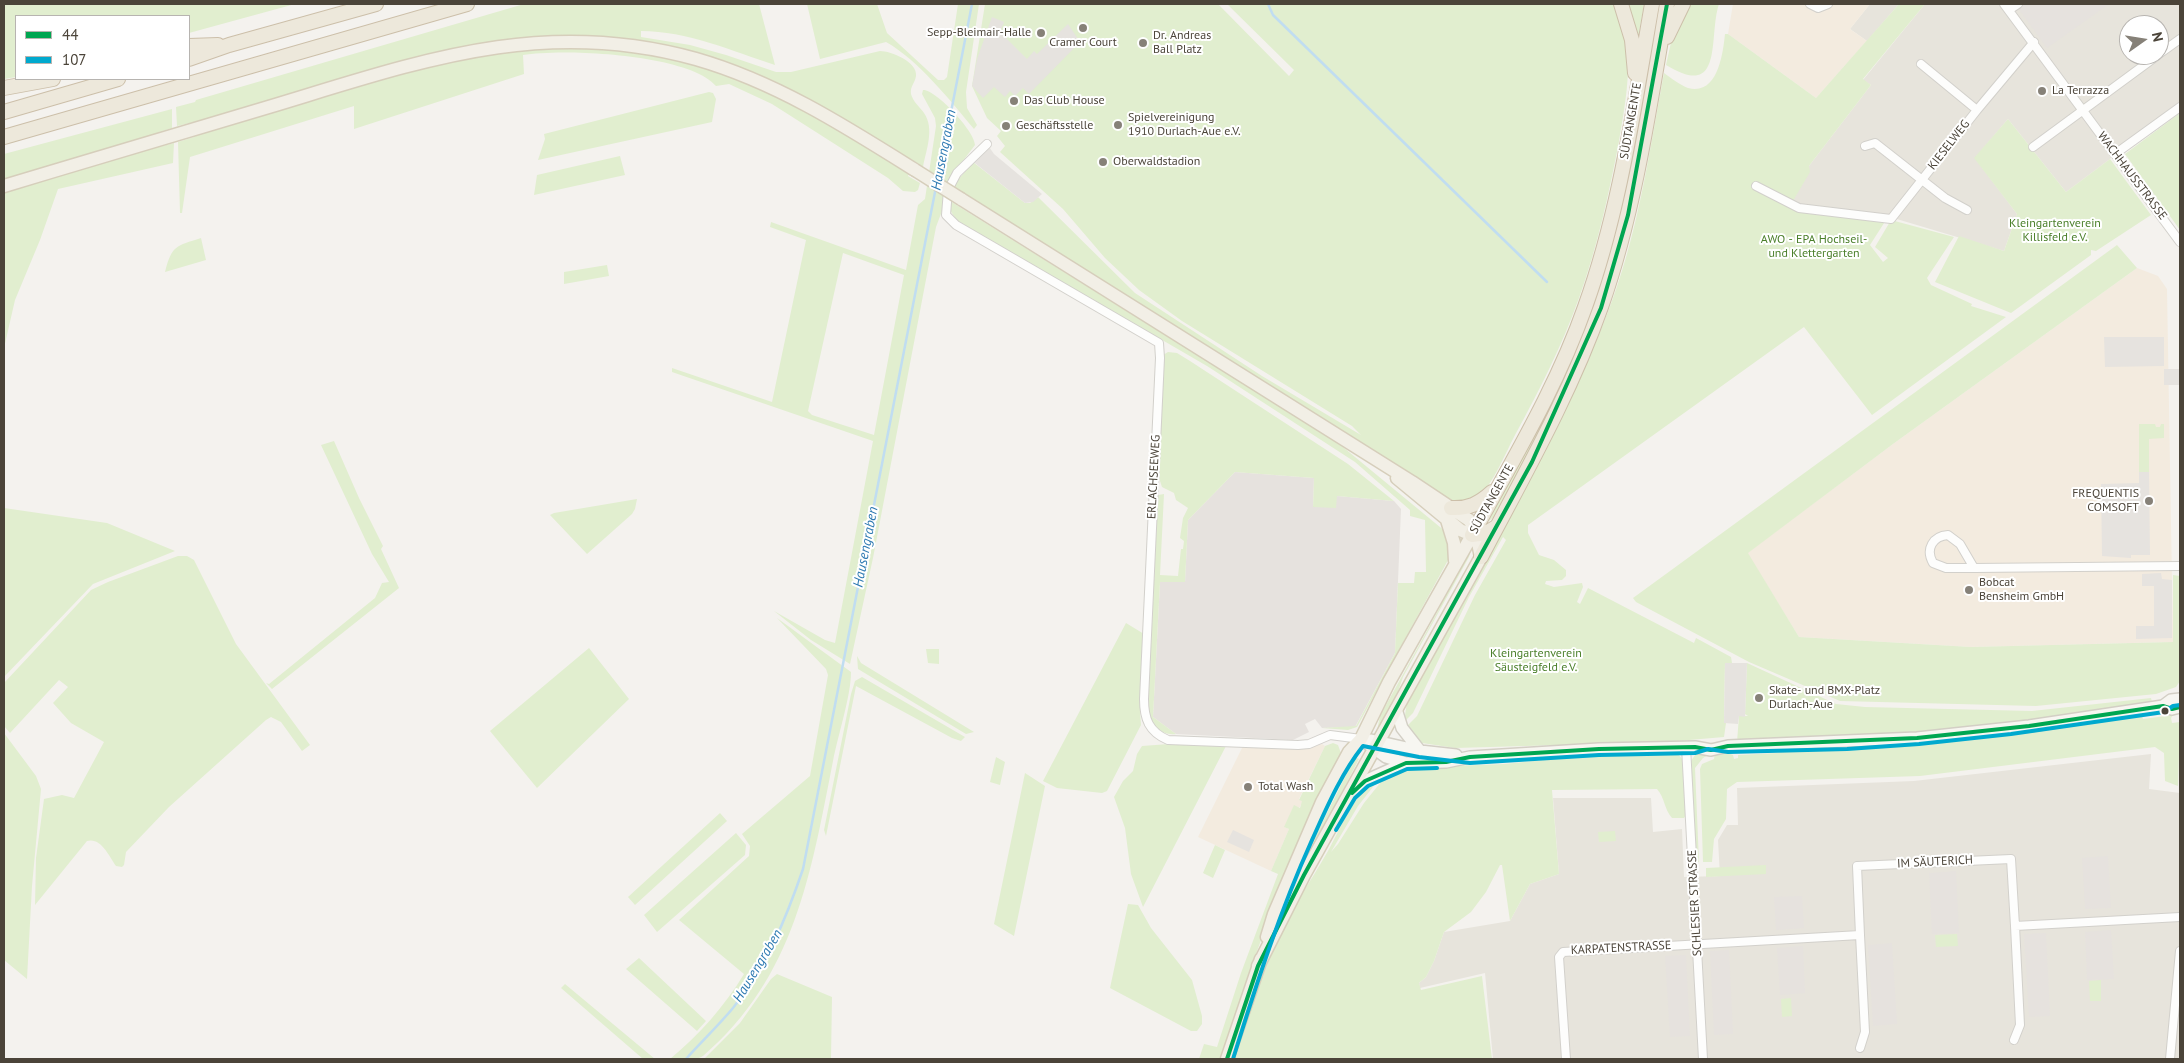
<!DOCTYPE html>
<html>
<head>
<meta charset="utf-8">
<style>
  body { margin:0 }
  #map { position:relative; width:2184px; height:1063px; overflow:hidden; background:#f4f2ee; font-family:"PT Sans",sans-serif }
  canvas { display:block }
  .frame { position:absolute; inset:0; border:5px solid #4b4439; pointer-events:none }
  .legend { position:absolute; left:15px; top:15px; width:175px; height:65px; box-sizing:border-box; background:#fff; border:1px solid #b7b4b0; margin:0; padding:6px 9px; list-style:none; font-size:15px; color:#4b4439 }
  .legend li { display:flex; align-items:center; gap:10px; height:25px }
  .legend b { width:25px; border:1px solid #b7b4b0 }
  .north { position:absolute; left:2119px; top:15px; width:50px; height:50px; box-sizing:border-box; background:#fff; border:1px solid #b7b4b0; border-radius:50%; rotate:77deg; font-size:14px; font-weight:700; line-height:20px; text-align:center; color:#4b4439 }
  .north::after { content:''; display:block; margin:auto; width:18px; height:22px; background:#868178; clip-path:polygon(50% 0,100% 100%,50% 72%,0 100%) }
</style>
</head>
<body>
<div id="map">
<canvas width="2184" height="1063"></canvas>
<div class="frame"></div>
<ul class="legend">
<li><b style="height:6px;background:#00a651"></b>44</li>
<li><b style="height:6px;background:#00a9ce"></b>107</li>
</ul>
<div class="north">N</div>
</div>
<script>
const ctx = document.querySelector('canvas').getContext('2d');
ctx.lineJoin = 'round';
function fill(path, color) { ctx.fillStyle = color; ctx.fill(path, 'evenodd'); }
function stroke(path, color, width, dash) { ctx.strokeStyle = color; ctx.lineWidth = width; ctx.lineCap = dash ? 'butt' : 'round'; ctx.setLineDash(dash || []); ctx.stroke(path); }
function label(font, color, halo, rows, align = 'center') {
  ctx.font = font + ' "PT Sans",sans-serif'; ctx.lineWidth = 4; ctx.setLineDash([]); ctx.textBaseline = 'middle'; ctx.strokeStyle = halo; ctx.fillStyle = color; for (const [text, x, y, turn = 0] of rows) {
    ctx.save(); ctx.translate(x, y); ctx.rotate((+turn || 0) * Math.PI / 180); ctx.textAlign = isNaN(turn) ? turn : align; if (halo) ctx.strokeText(text, 0, 0); ctx.fillText(text, 0, 0); ctx.restore();
  }
}
fill(new Path2D(`
  M 1870,4 L 1899,4 L 1867,41 L 1850,29 Z
  M 1925,4 L 2180,4 L 2180,101 L 2120,147 L 2110,159 L 2066,192 L 2008,119 L 1975,158 L 2017,214 L 2004,251 L 1890,217 L 1801,205 L 1792,201 L 1809,166 L 1871,85 L 1863,80 ZM 2129,25 L 2159,25 L 2159,55 L 2129,55 Z
  M 2151,754 L 2149,789 L 2180,793 L 2180,1059 L 1493,1059 L 1485,973 L 1420,988 L 1419,983 L 1426,977 L 1434,961 L 1444,932 L 1510,921 L 1530,884 L 1559,874 L 1553,798 L 1651,798 L 1653,832 L 1682,829 L 1684,877 L 1720,876 L 1718,840 L 1727,825 L 1738,825 L 1737,788 L 1914,781 Z`), '#e7e4dc');
fill(new Path2D(`
  M 1733,4 L 1870,4 L 1850,29 L 1867,41 L 1816,98 L 1728,34 Z
  M 2137,268 L 2158,276 L 2167,289 L 2173,642 L 1971,647 L 1799,637 L 1747,553 L 1893,444 Z
  M 1322,744 L 1325,746 L 1299,799 L 1303,801 L 1299,808 L 1294,806 L 1285,827 L 1289,829 L 1271,871 L 1198,837 L 1243,746 L 1304,749 Z`), '#f3ebdf');
fill(new Path2D(`
  M 2015,4 L 2109,4 L 2047,48 Z
  M 1235,472 L 1314,478 L 1313,507 L 1337,496 L 1394,501 L 1401,509 L 1395,653 L 1355,727 L 1322,728 L 1315,719 L 1305,724 L 1309,732 L 1293,740 L 1176,734 L 1153,717 L 1160,582 L 1185,582 L 1188,520 Z
  M 2108,856 L 2111,908 L 2085,909 L 2082,858 Z
  M 1956,871 L 1959,933 L 1932,934 L 1929,873 Z
  M 1802,896 L 1804,928 L 1776,930 L 1774,897 Z
  M 2111,930 L 2114,979 L 2087,980 L 2085,932 Z
  M 2046,933 L 2050,1016 L 2029,1017 L 2024,934 Z
  M 1892,943 L 1897,1024 L 1873,1026 L 1868,945 Z
  M 1803,946 L 1805,993 L 1780,995 L 1777,948 Z
  M 1729,950 L 1733,1034 L 1714,1035 L 1710,951 Z
  M 1686,955 L 1690,1036 L 1670,1037 L 1665,956 Z`), '#e6e2de');
fill(new Path2D(`
  M 4,4 L 295,4 L 189,33 L 189,16 L 16,16 L 16,77 L 4,79 Z
  M 524,4 L 759,4 L 775,65 C 732,51 687,31 641,31 L 641,37 L 690,45 L 726,55 L 776,72 L 791,72 L 880,51 C 891,51 918,62 916,76 C 915,83 910,86 911,94 C 913,102 920,107 924,113 C 935,129 926,150 923,167 L 911,159 L 910,161 L 828,110 L 771,80 L 710,57 L 642,42 L 549,37 L 474,45 L 195,124 L 194,122 L 177,126 L 176,107 L 195,102 L 196,100 Z
  M 807,4 L 877,4 L 887,33 L 938,80 L 944,80 L 947,77 L 958,4 L 979,4 L 966,92 L 967,108 L 977,125 L 974,129 C 950,100 918,60 886,42 L 820,59 Z
  M 985,4 L 1218,4 L 1289,76 L 1294,70 L 1227,4 L 1616,4 C 1636,49 1627,94 1619,141 C 1609,194 1597,248 1579,298 C 1562,346 1539,391 1515,435 C 1504,456 1495,480 1479,497 L 1454,504 C 1434,492 1420,478 1399,469 L 953,186 L 973,162 L 1025,203 L 1030,203 L 1038,197 L 1135,293 L 1262,376 L 1361,435 L 1352,426 L 1182,321 L 1139,290 L 1105,258 L 1063,209 L 1000,152 L 1005,146 L 997,136 L 1001,131 L 987,118 L 972,86 Z
  M 1624,4 L 1644,4 L 1637,44 Z
  M 1657,4 L 1661,4 C 1645,105 1630,209 1596,306 C 1570,379 1532,446 1497,514 L 1488,522 L 1581,330 Z
  M 1686,4 L 1719,4 C 1708,36 1725,101 1666,65 L 1672,38 Z
  M 1899,4 L 1925,4 L 1863,79 L 1871,85 L 1809,166 L 1810,172 L 1790,206 L 1886,220 L 1870,245 L 1883,262 L 1888,258 L 1875,247 L 1891,220 L 1954,237 L 1927,278 L 1931,285 L 1972,304 L 1971,306 L 2006,317 L 1872,415 L 1804,327 L 1528,525 L 1528,533 L 1539,555 L 1554,560 L 1566,570 L 1566,576 L 1562,580 L 1546,581 L 1545,584 L 1554,587 L 1582,583 L 1583,587 L 1577,602 L 1580,604 L 1588,588 L 1694,643 L 1696,638 L 1731,657 L 1732,663 L 1725,663 L 1724,723 L 1726,723 L 1724,737 L 1666,742 L 1455,748 L 1422,743 L 1406,727 L 1417,716 L 1475,595 L 1506,540 L 1503,537 L 1469,597 L 1413,713 L 1404,722 L 1407,702 C 1443,634 1480,567 1517,499 C 1552,434 1588,369 1613,298 C 1639,226 1650,149 1664,73 C 1671,78 1680,85 1688,88 C 1718,96 1723,53 1725,34 L 1728,34 L 1816,98 Z
  M 548,46 L 625,50 L 698,65 L 785,98 L 909,172 L 908,176 L 920,183 L 918,190 L 915,192 L 903,191 L 888,178 L 772,104 L 729,84 L 716,86 C 690,54 563,48 523,55 L 524,74 L 354,129 L 354,106 L 190,157 L 182,213 L 180,213 L 178,142 L 194,137 L 194,134 L 443,61 Z
  M 923,90 C 935,89 975,131 975,145 L 947,182 L 942,211 L 936,227 L 873,558 L 850,664 L 811,640 L 774,611 L 825,640 L 835,643 L 873,441 L 672,372 L 672,368 L 772,402 L 806,240 L 770,227 L 771,222 L 906,270 L 918,205 L 925,199 L 936,126 L 935,118 L 922,94 ZM 843,253 L 904,275 L 874,435 L 812,415 L 808,411 Z
  M 709,92 L 713,93 L 716,99 L 712,122 L 538,160 L 545,139 L 544,134 Z
  M 172,109 L 172,128 L 159,132 L 159,134 L 4,182 L 4,154 Z
  M 2180,113 L 2180,230 L 2125,154 Z
  M 2008,119 L 2066,192 L 2110,159 L 2151,215 L 2096,251 L 2091,250 L 2091,255 L 2011,313 L 1935,282 L 1959,236 L 2004,251 L 2017,214 L 1974,158 Z
  M 174,143 L 173,163 L 58,189 L 40,240 L 15,300 L 4,348 L 4,191 L 158,145 L 159,147 Z
  M 620,156 L 625,175 L 534,195 L 537,175 Z
  M 950,201 L 1338,443 L 1446,532 L 1450,555 L 1447,562 L 1357,727 L 1348,730 L 1322,728 L 1356,726 L 1395,653 L 1398,583 L 1414,583 L 1415,572 L 1426,572 L 1425,520 L 1410,516 L 1410,510 L 1355,462 L 1207,366 L 957,221 L 950,210 Z
  M 201,238 L 206,260 L 165,272 C 172,245 176,246 201,238 Z
  M 2117,245 L 2137,268 L 1893,444 L 1748,553 L 1799,637 L 1971,647 L 2173,642 L 2173,575 L 2180,576 L 2180,681 L 2176,687 L 2156,694 L 2036,706 L 1840,701 L 1749,662 L 1636,602 L 1633,598 Z
  M 607,265 L 609,276 L 564,284 L 564,272 Z
  M 1168,352 L 1177,353 L 1190,361 L 1348,464 L 1394,501 L 1337,496 L 1336,508 L 1313,507 L 1314,478 L 1235,472 L 1188,520 L 1185,582 L 1160,582 L 1153,717 L 1176,734 C 1162,736 1151,725 1148,712 L 1158,495 L 1164,494 L 1160,575 L 1178,576 L 1181,549 L 1183,549 L 1184,541 L 1180,538 L 1183,518 L 1188,508 L 1176,500 L 1174,493 L 1162,487 L 1158,475 L 1163,355 Z
  M 2139,424 L 2155,424 L 2156,427 L 2160,427 L 2161,424 L 2164,424 L 2164,438 L 2149,439 L 2149,472 L 2139,472 Z
  M 334,441 L 359,498 L 383,546 L 381,549 L 399,588 L 272,689 L 266,683 L 269,684 L 375,598 L 382,583 L 389,582 L 372,554 L 321,445 Z
  M 637,499 L 635,509 L 632,514 L 587,554 L 550,515 L 554,513 Z
  M 4,508 L 107,523 L 175,551 L 93,584 L 4,677 Z
  M 1472,547 L 1469,557 L 1403,677 L 1395,700 L 1377,730 L 1380,716 L 1439,609 L 1449,582 Z
  M 178,556 L 187,556 L 194,560 L 236,644 L 310,745 L 302,751 L 281,722 L 271,717 L 266,720 L 169,807 L 126,852 L 124,865 L 122,867 L 116,866 C 109,856 101,837 87,841 L 35,905 L 36,858 L 44,799 L 62,795 L 74,798 L 104,742 L 71,723 L 53,703 L 68,687 L 59,680 L 10,733 L 4,726 L 4,683 L 91,590 L 108,582 Z
  M 777,618 L 851,672 C 851,696 838,735 833,761 C 811,873 795,977 703,1056 L 697,1059 L 670,1059 C 699,1035 724,1007 744,974 L 679,920 L 749,856 L 750,846 L 742,834 L 810,776 L 828,675 L 826,669 Z
  M 1126,623 L 1144,634 L 1140,711 L 1141,725 L 1107,791 L 1102,793 L 1057,788 L 1043,781 Z
  M 589,648 L 629,699 L 537,788 L 490,731 Z
  M 926,649 L 939,649 L 939,664 L 928,663 Z
  M 857,656 L 861,663 L 974,732 L 966,734 L 858,669 Z
  M 1747,663 L 1836,704 L 1865,707 L 2032,711 L 2151,698 L 2152,702 C 2016,730 1876,735 1737,742 L 1739,716 L 1748,716 L 1745,714 Z
  M 862,677 L 965,737 L 961,741 L 952,738 L 856,686 L 826,836 L 824,830 L 851,694 L 855,681 Z
  M 2173,715 L 2171,718 L 2172,723 L 2180,722 L 2178,786 L 2165,781 L 2164,753 L 2155,747 L 1920,776 L 1737,782 L 1727,789 L 1726,819 L 1714,839 L 1712,862 L 1703,862 L 1700,769 L 1702,764 L 1714,759 L 1715,753 L 1725,752 L 1733,755 L 1734,759 L 1738,758 L 1738,755 L 1777,753 L 1788,750 L 1927,743 L 2142,716 L 2143,719 Z
  M 4,733 L 36,776 L 41,789 L 32,886 L 27,979 L 4,960 Z
  M 1333,743 L 1338,745 L 1342,756 L 1278,894 L 1246,981 L 1221,1059 L 1199,1059 L 1204,1044 L 1217,1047 L 1241,973 L 1278,874 L 1271,871 L 1289,829 L 1284,827 L 1294,805 L 1300,808 L 1302,801 L 1299,800 L 1325,746 Z
  M 1169,744 L 1226,746 L 1143,907 L 1131,874 L 1125,828 L 1114,797 L 1123,781 L 1133,771 L 1137,754 L 1142,746 Z
  M 1697,752 L 1708,755 L 1703,758 L 1695,768 L 1699,862 L 1696,862 L 1691,761 Z
  M 1677,753 L 1683,760 L 1686,815 L 1684,818 L 1672,818 C 1664,809 1665,798 1657,789 L 1552,790 L 1559,874 L 1530,884 L 1510,921 L 1502,865 L 1500,865 L 1486,892 L 1471,912 L 1444,932 L 1434,961 L 1426,977 L 1419,983 L 1421,990 L 1482,976 L 1492,1059 L 1232,1059 C 1245,1021 1257,982 1274,944 C 1289,911 1310,883 1328,851 C 1342,826 1354,792 1380,778 L 1358,806 L 1331,852 L 1338,844 L 1364,803 L 1385,777 L 1403,768 L 1433,767 L 1443,769 L 1452,766 L 1504,764 L 1593,755 Z
  M 996,757 L 1005,762 L 1000,785 L 990,782 Z
  M 1355,757 L 1359,759 C 1337,801 1317,843 1292,883 Z
  M 1025,773 L 1045,786 L 1014,936 L 994,924 Z
  M 720,813 L 727,821 L 635,905 L 628,897 Z
  M 1615,831 L 1616,841 L 1599,842 L 1598,832 Z
  M 736,833 L 746,845 L 745,855 L 657,932 L 644,915 Z
  M 1215,845 L 1225,850 L 1213,878 L 1203,873 Z
  M 1766,865 L 1766,874 L 1706,877 L 1706,868 Z
  M 1128,904 L 1138,905 L 1151,928 L 1192,980 L 1202,1016 L 1202,1024 L 1197,1031 L 1191,1031 L 1110,988 Z
  M 1957,934 L 1958,946 L 1936,947 L 1935,935 Z
  M 639,958 L 706,1021 L 697,1031 L 626,969 Z
  M 777,974 L 832,997 L 831,1059 L 704,1059 L 740,1023 L 771,979 Z
  M 2101,980 L 2101,1001 L 2090,1001 L 2089,981 Z
  M 565,984 L 655,1059 L 643,1059 L 561,988 Z
  M 1791,998 L 1792,1016 L 1782,1017 L 1781,999 Z`), '#e1eecf');
fill(new Path2D(`
  M 992,17 L 1004,22 L 1000,32 L 1027,59 L 1034,51 L 1037,54 L 1068,24 L 1080,42 L 1029,94 L 1023,88 L 1015,96 L 1010,91 L 1005,97 L 994,87 L 983,98 L 972,86 L 977,59 Z
  M 987,144 L 994,154 L 1042,194 L 1033,202 L 1025,203 L 971,160 Z
  M 2104,337 L 2164,337 L 2164,366 L 2105,367 Z
  M 2164,369 L 2180,369 L 2180,385 L 2164,385 Z
  M 2139,472 L 2149,472 L 2150,555 L 2131,555 L 2131,558 L 2102,556 L 2101,484 L 2139,483 Z
  M 2161,573 L 2162,579 L 2172,580 L 2172,638 L 2136,639 L 2136,626 L 2154,626 L 2154,586 L 2142,586 L 2142,574 Z
  M 1725,663 L 1747,663 L 1745,717 L 1739,716 L 1738,724 L 1724,723 Z
  M 1233,830 L 1254,840 L 1249,852 L 1227,842 Z`), '#e6e3df');
stroke(new Path2D(`
  M 1268,4 L 1273,15 L 1547,282
  M 938,179 L 972,4
  M 686,1059 C 701,1042 718,1026 733,1008 C 766,967 786,919 803,869 L 936,187`), '#c0ddf1', 2.5);
const street = new Path2D(`
  M 1810,4 L 1818,8 L 1828,4
  M 2004,4 L 2180,242
  M 2009,10 L 2018,4
  M 2159,54 L 2180,39
  M 1921,64 L 1977,110
  M 987,144 L 957,173 L 948,190 L 946,215 L 956,225 L 1159,343 L 1160,358 L 1144,699 C 1144,719 1149,732 1168,740 L 1298,745 L 1309,744 L 1330,735 L 1361,739
  M 1865,146 L 1875,143 L 1945,198 L 1967,210
  M 2033,147 L 2158,55
  M 2115,154 L 2180,107
  M 1756,186 L 1799,208 L 1891,219 L 1977,110 L 2034,42
  M 1948,535 L 1960,544 L 1974,568 L 1946,568 L 1933,563 C 1925,549 1933,536 1948,535 Z
  M 1974,568 L 2180,566
  M 1686,747 L 1703,1059
  M 2014,1040 L 2020,1025 L 2015,926
  M 1860,1048 L 1865,1032 L 1860,935
  M 1566,1059 L 1559,957 L 1563,952 L 1860,935 L 1857,866 L 2011,859 L 2015,926 L 2180,917
  M 2170,1059 L 2180,951`);
const secondary = new Path2D(`
  M 2163,706 L 2171,700 L 2180,699
  M 1396,709 L 1402,728 L 1420,751
  M 1361,739 L 1386,757 L 1406,763 L 1446,762 L 1470,757 L 1599,749 L 1695,747 L 1711,750 L 1728,746 L 1917,738 L 2029,726 L 2163,706 L 2172,709 L 2180,707
  M 1371,740 L 1420,751 L 1456,755
  M 1350,794 L 1365,781 L 1405,763`);
const primary = new Path2D(`
  M 4,186 C 93,159 182,133 272,106 C 418,62 542,16 696,59 C 776,82 845,126 915,170
  M 961,199 L 1412,482 L 1469,520 L 1475,529 L 1481,557 L 1304,875 L 1258,966
  M 1447,520 L 1454,543 L 1455,561
  M 1267,937 L 1274,914 L 1322,802 L 1349,752 L 1361,739 L 1389,682 L 1472,535 L 1460,530 L 1397,478
  M 1227,1059 L 1261,959`);
const highway = new Path2D(`
  M 1621,4 L 1632,40 L 1635,73
  M 1667,37 L 1683,4
  M 189,46 L 218,45
  M 189,59 L 229,45 L 376,4
  M 4,88 L 53,79
  M 4,112 L 118,79
  M 4,137 L 467,4
  M 1451,508 C 1468,509 1479,504 1492,492
  M 1496,527 L 1486,533 L 1472,535 C 1512,461 1557,387 1585,307 C 1620,210 1634,106 1652,4
  M 1481,557 C 1524,475 1570,395 1601,307 C 1635,210 1650,105 1667,4`);
stroke(street, '#d2d0cb', 10);
stroke(secondary, '#d3cfc5', 14);
stroke(primary, '#d6cebb', 15);
stroke(highway, '#ccbfa9', 16);
stroke(street, '#fdfdfc', 8);
stroke(secondary, '#f7f6f1', 11);
stroke(primary, '#f2efe6', 12);
stroke(highway, '#ede8db', 14);
const primaryBridge = new Path2D(`
  M 915,170 L 961,199`);
stroke(primaryBridge, '#d6cebb', 15, []);
stroke(primaryBridge, '#f2efe6', 12);
stroke(new Path2D(`
  M 1352,793 L 1365,781 L 1406,763 L 1446,762 L 1470,757 L 1599,749 L 1695,747 L 1711,750 L 1728,746 L 1917,738 L 2029,726 L 2163,706 L 2172,709 L 2180,707
  M 1227,1059 L 1258,966 L 1304,875 L 1532,462 L 1601,308 L 1628,215 L 1667,4`), '#00a651', 4);
stroke(new Path2D(`
  M 1336,830 L 1355,798 L 1368,786 L 1407,769 L 1437,768
  M 1233,1059 C 1256,985 1280,911 1312,840 C 1327,807 1341,774 1363,746 L 1419,757 L 1470,763 L 1599,755 L 1695,753 L 1708,749 L 1728,752 L 1847,749 L 1919,744 L 2011,734 L 2164,712 L 2173,706 L 2180,705`), '#00a9ce', 4);
for (const [x, y, r, color] of [
  [1083,28,5,"#868178"],
  [1041,33,5,"#868178"],
  [1143,43,5,"#868178"],
  [2042,91,5,"#868178"],
  [1014,101,5,"#868178"],
  [1118,125,5,"#868178"],
  [1006,126,5,"#868178"],
  [1103,162,5,"#868178"],
  [2149,501,5,"#868178"],
  [1969,590,5,"#868178"],
  [1759,698,5,"#868178"],
  [2165,711,4.5,"#4b4439"],
  [1248,787,5,"#868178"]
]) { const dot = new Path2D(); dot.arc(x, y, r, 0, 2 * Math.PI); ctx.fillStyle = color; ctx.fill(dot); stroke(dot, '#fff', 2); }
label('12px', '#4b4439', '#fff', [
  ["Sepp-Bleimair-Halle",1031,33,"right"],
  ["Dr. Andreas",1153,36],
  ["Ball Platz",1153,50],
  ["Cramer Court",1083,43,"center"],
  ["La Terrazza",2052,91],
  ["Das Club House",1024,101],
  ["Spielvereinigung",1128,118],
  ["1910 Durlach-Aue e.V.",1128,132],
  ["Geschäftsstelle",1016,126],
  ["Oberwaldstadion",1113,162],
  ["FREQUENTIS",2139,494,"right"],
  ["COMSOFT",2139,508,"right"],
  ["Bobcat",1979,583],
  ["Bensheim GmbH",1979,597],
  ["Skate- und BMX-Platz",1769,691],
  ["Durlach-Aue",1769,705],
  ["Total Wash",1258,787]
], 'left');
label('12px', '#4b4439', '#fff', [
  ["SÜDTANGENTE",1631,121,-80],
  ["KIESELWEG",1949,145,-52],
  ["WACHHAUSSTRASSE",2132,176,53],
  ["ERLACHSEEWEG",1154,477,-87],
  ["SÜDTANGENTE",1492,499,-61],
  ["IM SÄUTERICH",1935,862,-3],
  ["SCHLESIER STRASSE",1695,903,-93],
  ["KARPATENSTRASSE",1621,948,-3]
]);
label('12px', '#4a7f2a', '#fff', [
  ["Kleingartenverein",2055,224],
  ["Killisfeld e.V.",2055,238],
  ["AWO - EPA Hochseil-",1814,240],
  ["und Klettergarten",1814,254],
  ["Kleingartenverein",1536,654],
  ["Säusteigfeld e.V.",1536,668]
]);
label('italic 14px', '#2e7ab2', '#fff', [
  ["Hausengraben",944,150,-79],
  ["Hausengraben",866,547,-79],
  ["Hausengraben",758,966,-59]
]);
</script>
</body>
</html>
